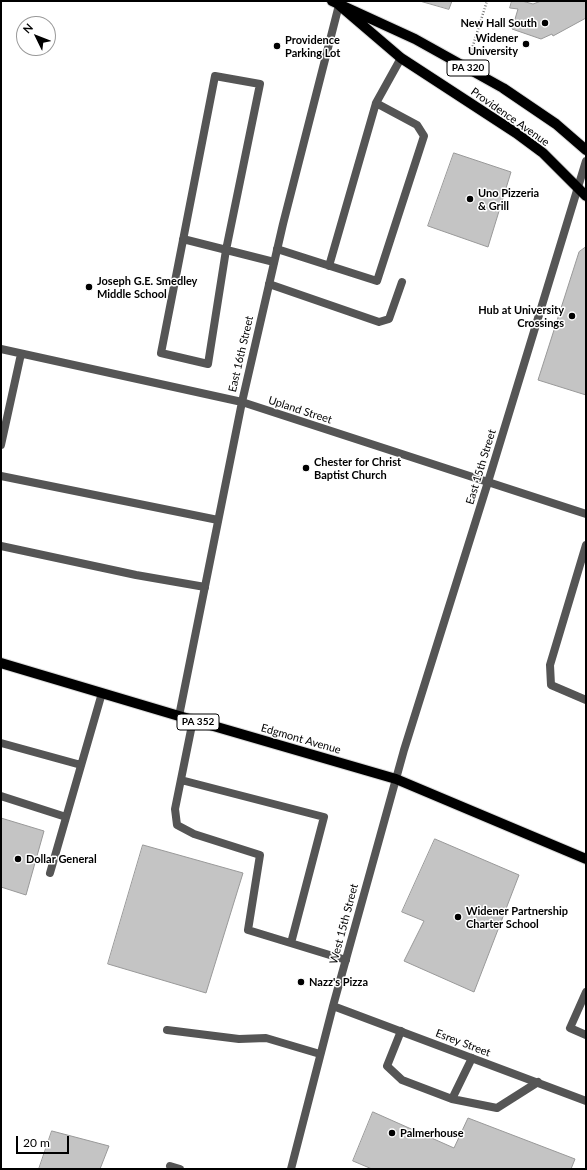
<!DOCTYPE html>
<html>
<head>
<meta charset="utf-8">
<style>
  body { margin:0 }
  #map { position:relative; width:587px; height:1170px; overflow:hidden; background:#fff; font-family:Lato,sans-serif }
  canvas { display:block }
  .frame { position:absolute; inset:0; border:2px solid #000; pointer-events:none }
  .north { position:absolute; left:16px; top:16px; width:40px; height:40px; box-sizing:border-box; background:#fff; border:1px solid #999; border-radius:50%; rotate:313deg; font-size:11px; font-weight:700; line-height:16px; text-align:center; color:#000 }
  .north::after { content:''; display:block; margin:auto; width:14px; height:18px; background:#000; clip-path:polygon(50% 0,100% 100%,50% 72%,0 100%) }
  .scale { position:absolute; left:16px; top:1136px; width:53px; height:18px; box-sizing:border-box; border:2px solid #000; border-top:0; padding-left:5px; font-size:12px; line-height:14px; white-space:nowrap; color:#000; -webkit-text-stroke:3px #fff; paint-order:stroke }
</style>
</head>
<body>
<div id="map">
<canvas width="587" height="1170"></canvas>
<div class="frame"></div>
<div class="north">N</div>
<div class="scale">20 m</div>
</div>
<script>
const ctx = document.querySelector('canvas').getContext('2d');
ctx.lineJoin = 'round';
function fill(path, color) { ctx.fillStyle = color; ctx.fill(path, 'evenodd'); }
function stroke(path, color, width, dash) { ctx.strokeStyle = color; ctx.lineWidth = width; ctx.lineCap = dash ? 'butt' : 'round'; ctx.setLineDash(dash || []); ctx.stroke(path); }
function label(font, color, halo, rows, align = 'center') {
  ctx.font = font + ' Lato,sans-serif'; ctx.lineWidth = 3; ctx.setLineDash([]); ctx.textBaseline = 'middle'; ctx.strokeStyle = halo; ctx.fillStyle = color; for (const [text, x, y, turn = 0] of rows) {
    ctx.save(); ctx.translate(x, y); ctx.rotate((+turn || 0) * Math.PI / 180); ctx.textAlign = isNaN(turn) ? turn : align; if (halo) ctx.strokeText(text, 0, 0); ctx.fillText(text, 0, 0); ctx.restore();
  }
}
const building = new Path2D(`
  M 420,1 L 452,1 L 449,9 Z
  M 512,1 L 522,1 L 533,4 L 541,1 L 586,1 L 586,18 L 553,36 L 552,34 L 541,39 L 512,29 L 518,9 L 510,8 Z
  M 454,153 L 511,172 L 488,247 L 428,226 Z
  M 586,247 L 586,395 L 538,380 L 579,252 Z
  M 1,818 L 44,831 L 26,895 L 1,887 Z
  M 435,839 L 519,875 L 474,992 L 404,961 L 424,921 L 402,912 Z
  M 143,845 L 243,873 L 206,993 L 108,964 Z
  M 373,1112 L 454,1148 L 468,1118 L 575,1159 L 571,1169 L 372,1169 L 353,1161 Z
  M 52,1131 L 109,1146 L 100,1169 L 39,1169 Z`);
fill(building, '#c4c4c4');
stroke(building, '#999', 1);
const primary = new Path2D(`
  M 332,1 L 415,39 L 503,88 L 556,124 L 586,150
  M 339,5 L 401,58 L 516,133 L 543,153 L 586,196
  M 1,663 L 179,716 L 396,779 L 586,859`);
stroke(primary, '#dbdbdb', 12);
stroke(new Path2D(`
  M 470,55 L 487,1`), '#777', 2.5, [1, 2]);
stroke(new Path2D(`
  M 215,76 L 260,84 L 226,250 L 208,364 L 161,353 Z
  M 183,239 L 274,262
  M 277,249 L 377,281 L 424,136 L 417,125 L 376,103
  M 329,266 L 376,103 L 401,58
  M 269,284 L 379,322 L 389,319 L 402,282
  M 1,476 L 218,520
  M 586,545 L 550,665 L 551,685 L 586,700
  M 1,546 L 136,575 L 205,587
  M 193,720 L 175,809 L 177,825 L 194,834 L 260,855 L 248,930 L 346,960
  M 1,743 L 81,765
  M 181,780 L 324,817 L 291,943
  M 1,796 L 66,817
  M 50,873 L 102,693
  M 586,992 L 570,1028 L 586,1035
  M 167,1030 L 239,1039 L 266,1038 L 320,1054
  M 401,1031 L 387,1066 L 402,1080 L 452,1099 L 472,1058
  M 452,1099 L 497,1108 L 538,1082
  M 170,1166 L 180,1169`), '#555', 8);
stroke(new Path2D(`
  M 1,349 L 242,402 L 586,514
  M 1,445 L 21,354
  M 179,716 L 242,402 L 283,224 L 340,1
  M 333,1006 L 586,1101
  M 291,1169 L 333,1006 L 404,750 L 488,482 L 586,161`), '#555', 8);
stroke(primary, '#000', 10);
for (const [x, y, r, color] of [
  [545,23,4,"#000"],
  [526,44,4,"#000"],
  [277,46,4,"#000"],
  [470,199,4,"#000"],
  [89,287,4,"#000"],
  [572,316,4,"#000"],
  [306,468,4,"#000"],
  [18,859,4,"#000"],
  [458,917,4,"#000"],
  [301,982,4,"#000"],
  [392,1133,4,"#000"]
]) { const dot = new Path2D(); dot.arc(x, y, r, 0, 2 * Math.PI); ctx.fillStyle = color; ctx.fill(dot); stroke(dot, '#fff', 1.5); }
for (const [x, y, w] of [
  [468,68,42],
  [198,722,42]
]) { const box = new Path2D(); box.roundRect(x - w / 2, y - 8, w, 16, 3); ctx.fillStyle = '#fff'; ctx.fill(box); stroke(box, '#000', 1); }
label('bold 10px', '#000', null, [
  ["PA 320",468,68],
  ["PA 352",198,722]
]);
label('bold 11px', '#000', '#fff', [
  ["New Hall South",537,23,"right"],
  ["Widener",518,38,"right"],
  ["University",518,51,"right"],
  ["Providence",285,40],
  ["Parking Lot",285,53],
  ["Uno Pizzeria",478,193],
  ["& Grill",478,206],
  ["Joseph G.E. Smedley",97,281],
  ["Middle School",97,294],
  ["Hub at University",564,310,"right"],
  ["Crossings",564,323,"right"],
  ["Chester for Christ",314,462],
  ["Baptist Church",314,475],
  ["Dollar General",26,859],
  ["Widener Partnership",466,911],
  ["Charter School",466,924],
  ["Nazz's Pizza",309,982],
  ["Palmerhouse",400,1133]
], 'left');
label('11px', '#000', '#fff', [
  ["Providence Avenue",510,117,35],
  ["East 16th Street",241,354,-77],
  ["Upland Street",300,410,18],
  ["East 15th Street",481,467,-73],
  ["Edgmont Avenue",301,739,16],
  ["West 15th Street",344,924,-75],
  ["Esrey Street",463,1043,21]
]);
</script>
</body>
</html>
